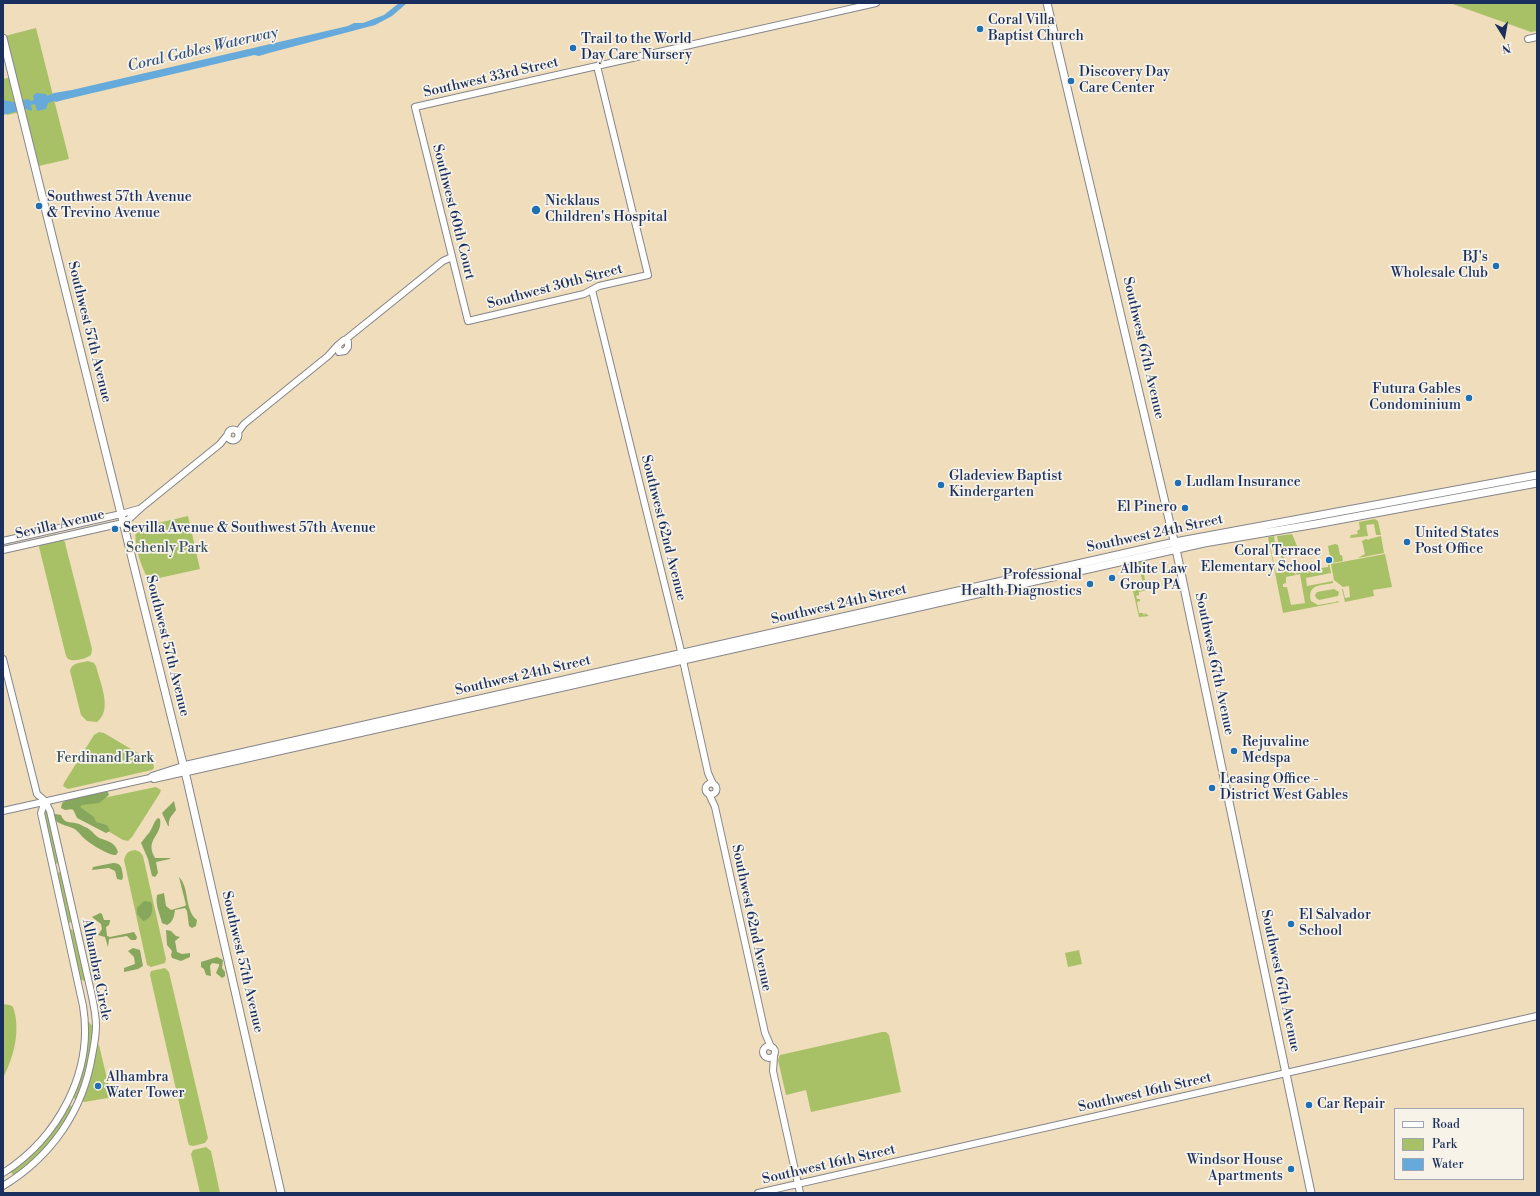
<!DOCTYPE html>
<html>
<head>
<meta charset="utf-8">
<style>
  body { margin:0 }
  #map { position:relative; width:1540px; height:1196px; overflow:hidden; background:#efddbb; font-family:"Libre Bodoni",serif }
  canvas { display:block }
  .frame { position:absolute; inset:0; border:4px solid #1b2f5e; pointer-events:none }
  .legend { position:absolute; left:1394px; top:1108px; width:130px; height:72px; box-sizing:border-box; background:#f7f3e8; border:1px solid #9fa5b1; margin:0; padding:5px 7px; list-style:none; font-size:12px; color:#1b2f5e }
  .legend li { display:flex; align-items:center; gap:8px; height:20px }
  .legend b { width:20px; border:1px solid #9fa5b1 }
  .north { position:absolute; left:1484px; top:16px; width:40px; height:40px; -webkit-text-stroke:3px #f7f3e8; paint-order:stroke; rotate:169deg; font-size:11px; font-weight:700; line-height:16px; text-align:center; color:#1b2f5e }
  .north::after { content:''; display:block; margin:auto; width:14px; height:18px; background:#1b2f5e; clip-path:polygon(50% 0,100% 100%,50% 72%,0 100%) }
</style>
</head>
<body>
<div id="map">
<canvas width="1540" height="1196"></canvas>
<div class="frame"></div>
<ul class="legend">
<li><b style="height:5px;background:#fff"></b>Road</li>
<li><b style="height:11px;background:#a8c167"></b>Park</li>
<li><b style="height:11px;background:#66aadb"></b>Water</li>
</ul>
<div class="north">N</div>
</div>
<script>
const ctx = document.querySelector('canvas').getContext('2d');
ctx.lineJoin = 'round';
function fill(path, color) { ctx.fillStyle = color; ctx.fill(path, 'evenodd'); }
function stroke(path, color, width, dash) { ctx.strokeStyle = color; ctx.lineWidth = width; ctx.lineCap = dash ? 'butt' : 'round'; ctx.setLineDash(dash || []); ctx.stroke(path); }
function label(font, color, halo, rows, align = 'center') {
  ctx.font = font + ' "Libre Bodoni",serif'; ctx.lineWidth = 3.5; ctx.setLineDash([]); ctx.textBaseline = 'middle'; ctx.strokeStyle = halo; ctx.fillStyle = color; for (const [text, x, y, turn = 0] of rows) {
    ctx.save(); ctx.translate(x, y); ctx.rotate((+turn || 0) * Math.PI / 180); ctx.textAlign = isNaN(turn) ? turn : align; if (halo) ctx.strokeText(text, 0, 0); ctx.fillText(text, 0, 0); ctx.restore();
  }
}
fill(new Path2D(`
  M 1450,3 L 1536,3 L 1537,10 L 1537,31 L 1531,32 Z
  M 36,28 L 69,159 L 39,166 L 25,111 L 7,115 L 3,99 L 3,79 L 16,76 L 5,36 Z
  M 188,516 L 200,569 L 150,580 C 141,571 133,540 136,528 Z
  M 1375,519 L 1378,521 L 1381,535 L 1376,535 L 1374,524 L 1366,525 L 1368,536 L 1350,538 L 1351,535 L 1358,534 L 1357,531 L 1360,529 L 1359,522 Z
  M 1292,534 L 1298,548 L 1283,551 L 1285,566 L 1283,566 L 1277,536 Z
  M 1274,536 L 1275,543 L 1270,545 L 1276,573 L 1288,571 L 1288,568 L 1291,568 L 1296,575 L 1286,577 L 1286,583 L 1283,584 L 1283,587 L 1287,587 L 1291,605 L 1305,603 L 1300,574 L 1297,575 L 1293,568 L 1300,566 L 1301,571 L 1306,571 L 1307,573 L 1309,573 L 1308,570 L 1328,567 L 1328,562 L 1329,562 L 1331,573 L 1306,578 L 1307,586 L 1333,581 L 1333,583 C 1320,586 1307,584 1311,601 L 1318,605 L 1336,602 L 1336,601 L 1340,602 L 1283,613 L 1268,537 Z
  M 1381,536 L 1384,553 L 1358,558 L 1365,554 L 1362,541 L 1366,539 L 1369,540 L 1369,539 Z
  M 62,539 L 65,542 L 66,547 L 92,649 L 91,655 C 85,659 74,662 68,659 L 66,656 L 39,547 L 41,543 Z
  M 1335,544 L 1338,545 L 1340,555 L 1342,555 L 1343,561 L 1331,563 L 1328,546 Z
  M 1385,554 L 1392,587 L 1373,590 L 1374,596 L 1345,602 L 1342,589 L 1343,589 L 1345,598 L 1350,597 L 1349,586 L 1343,587 L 1334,580 L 1331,564 Z
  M 1143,560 L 1146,567 L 1143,568 L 1145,580 L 1149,580 L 1145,581 L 1147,590 L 1139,592 L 1139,595 L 1136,596 L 1137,599 L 1140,599 L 1140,601 L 1137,602 L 1139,613 L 1143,613 L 1144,616 L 1145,613 L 1149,616 L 1139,617 L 1133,591 L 1144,588 L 1138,562 Z
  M 1334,589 L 1339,592 L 1338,596 L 1319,600 L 1316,598 L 1315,595 L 1317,592 Z
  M 88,661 L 94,663 L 96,666 C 100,683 113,710 97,722 L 87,721 L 81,715 L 70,671 C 72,662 80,663 88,661 Z
  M 99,732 L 104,733 L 153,762 L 154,768 L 152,770 L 68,789 L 63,786 L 64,783 L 94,735 Z
  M 156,787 L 161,790 L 160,793 L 132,837 L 128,841 L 123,840 L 71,809 L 74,804 Z
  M 42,811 L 47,811 L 59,863 L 54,864 Z
  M 135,850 L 140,852 L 143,856 L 166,959 L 165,963 L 151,967 L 147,965 L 124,860 C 126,853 128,851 135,850 Z
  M 62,872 L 73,922 L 67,923 L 55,873 Z
  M 71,929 L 76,933 L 86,980 L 84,981 L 80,979 L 69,930 Z
  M 1079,950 L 1082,964 L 1068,967 L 1065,953 Z
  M 165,968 L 169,972 L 208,1138 L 205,1143 L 193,1146 L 189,1145 L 188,1142 L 150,975 L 151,971 Z
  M 3,1004 L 10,1005 L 13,1007 C 21,1030 14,1057 3,1078 Z
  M 87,1021 L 88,1021 L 94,1028 L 85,1082 L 76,1099 L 75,1099 L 73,1097 Z
  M 882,1032 L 886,1032 L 889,1035 L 901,1092 L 811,1112 L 806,1090 L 786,1095 L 778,1060 L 780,1055 Z
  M 99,1045 L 111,1095 L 108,1098 L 84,1102 L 82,1100 L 97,1046 Z
  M 70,1105 L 74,1108 L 44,1152 L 14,1176 L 10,1171 C 37,1150 50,1136 68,1106 Z
  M 206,1147 L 211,1151 L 220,1193 L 200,1193 L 191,1154 L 193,1150 Z`), '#a8c167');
fill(new Path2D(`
  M 105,792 L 108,792 L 109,795 L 99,803 L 82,805 L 80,807 L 94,817 L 96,822 L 107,825 L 110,831 L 106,833 L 77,818 L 73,809 L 65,810 L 61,808 L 62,803 L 67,800 Z
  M 174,801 L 176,810 C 172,816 168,818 169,826 L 168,826 L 162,813 Z
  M 55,814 L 61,815 C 65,825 71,821 79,824 C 82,826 87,827 90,830 C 94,833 97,838 102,839 C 110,842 115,843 118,852 L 116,855 C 110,856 90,844 85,839 C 82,837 80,833 76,830 C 69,825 55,825 53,816 Z
  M 158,818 L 160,819 C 163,836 144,839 155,858 L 170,858 L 170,859 L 156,862 L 158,873 L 155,877 L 152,876 L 148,859 L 141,843 C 144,839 146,836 149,833 C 153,828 153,822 158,818 Z
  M 113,863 C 122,863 122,869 123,877 L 122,880 L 117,879 L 115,871 L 109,868 L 92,870 L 93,867 Z
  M 179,877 C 190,888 184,910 197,920 L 196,926 L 192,928 L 189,926 L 187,911 L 185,908 L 175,910 C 174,917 173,922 167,925 L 162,923 C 160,914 155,905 157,895 L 164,893 L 166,906 L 171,910 L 185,906 L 186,905 Z
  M 144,901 L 151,902 C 154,910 152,919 143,921 L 137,914 L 137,908 Z
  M 100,913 L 102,914 L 104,920 L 110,920 L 110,921 L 109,925 L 106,927 L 107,936 L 110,937 L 134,932 L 137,937 L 136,940 L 131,940 L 127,936 L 109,939 L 108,947 L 105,937 L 98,935 L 102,929 L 101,924 L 92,917 Z
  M 166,930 L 171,931 L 176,936 L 180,937 L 175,941 L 177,952 L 182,954 L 190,953 L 190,957 L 181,961 L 172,958 L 171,955 L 172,951 L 167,945 Z
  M 133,948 L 140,950 L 143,966 L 138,969 L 124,972 L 124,968 L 135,964 L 134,957 L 128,951 Z
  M 217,957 L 223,960 L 222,968 L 225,972 L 225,976 L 222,978 L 216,973 L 219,966 L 219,964 L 212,963 L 210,966 L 211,976 L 206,975 L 204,969 L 201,967 L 201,962 Z`), '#86a75c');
fill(new Path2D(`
  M 399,3 L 407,3 L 392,16 L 375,25 L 269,53 L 259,56 L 254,55 L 63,100 L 56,102 L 54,101 L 48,103 L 46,109 L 37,111 L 35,104 L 31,105 L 32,111 L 26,109 L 3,115 L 3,100 L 13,102 L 29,99 L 30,101 L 34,100 L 33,96 L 36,93 L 46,94 L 47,96 L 54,93 L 72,90 L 348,26 L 354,23 L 363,23 L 384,15 Z`), '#66aadb');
const minor = new Path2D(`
  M 1528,39 L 1537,37
  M 597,66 L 648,275 L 599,286 L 584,294 L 468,321 L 415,107 L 876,3
  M 592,290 L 680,647 L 708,773 L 713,784
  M 344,340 L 348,342 L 348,347 L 345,351 L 339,352 L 338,345 Z
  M 345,340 L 443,261 L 452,257
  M227.5 435a5.5 5.5 0 1 1 11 0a5.5 5.5 0 1 1-11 0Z
  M 238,432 L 244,424 L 328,356 L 338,345
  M 3,541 L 121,514 L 139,509
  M 3,550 L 123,523 L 129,519 L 141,508 L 220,444 L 228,434
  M 3,659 L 37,794 L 45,801 L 50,811 L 89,983 C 92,997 96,1011 96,1026 C 96,1036 94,1046 92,1056 C 83,1111 51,1157 3,1186
  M 154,779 L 185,772
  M705.5 789a5.5 5.5 0 1 1 11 0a5.5 5.5 0 1 1-11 0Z
  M 709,794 L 715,807 L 765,1033 L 771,1047
  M 3,811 L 150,778 L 152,776 L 183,766
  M763 1052a6 6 0 1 1 12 0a6 6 0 1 1-12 0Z
  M 774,1056 L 773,1071 L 800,1193
  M 3,1173 C 58,1138 94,1072 83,1006 L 41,813 L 45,801
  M 758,1193 L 1537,1016`);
const major = new Path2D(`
  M 1047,3 L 1176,549 L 1311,1193
  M 3,38 L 187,780 L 281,1193
  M 183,766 L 1175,542 L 1537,475
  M 185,772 L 1204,543 L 1316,524 L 1537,483`);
stroke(minor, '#85868c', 8);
stroke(major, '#85868c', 9);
stroke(minor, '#fff', 6);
stroke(major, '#fff', 7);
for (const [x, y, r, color] of [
  [980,29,4,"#1f6fb2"],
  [573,48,4,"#1f6fb2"],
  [1071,81,4,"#1f6fb2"],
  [39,206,4,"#1f6fb2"],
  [536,210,5,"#1f6fb2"],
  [1496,266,4,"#1f6fb2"],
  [1469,398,4,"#1f6fb2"],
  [1178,483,4,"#1f6fb2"],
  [941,485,4,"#1f6fb2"],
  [1185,508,4,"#1f6fb2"],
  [115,529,4,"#1f6fb2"],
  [1407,542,4,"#1f6fb2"],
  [1329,560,4,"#1f6fb2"],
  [1112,578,4,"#1f6fb2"],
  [1090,584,4,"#1f6fb2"],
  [1234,751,4,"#1f6fb2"],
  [1212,788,4,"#1f6fb2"],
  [1291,924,4,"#1f6fb2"],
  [98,1086,4,"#1f6fb2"],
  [1309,1105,4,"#1f6fb2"],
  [1291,1169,4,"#1f6fb2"]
]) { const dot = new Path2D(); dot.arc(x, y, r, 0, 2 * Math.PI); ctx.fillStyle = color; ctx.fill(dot); stroke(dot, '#f7f3e8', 1.5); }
label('14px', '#1b2f5e', '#f7f3e8', [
  ["Coral Villa",988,21],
  ["Baptist Church",988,37],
  ["Trail to the World",581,40],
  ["Day Care Nursery",581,56],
  ["Discovery Day",1079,73],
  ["Care Center",1079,89],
  ["Southwest 57th Avenue",47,198],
  ["& Trevino Avenue",47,214],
  ["Nicklaus",545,202],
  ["Children's Hospital",545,218],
  ["BJ's",1488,258,"right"],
  ["Wholesale Club",1488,274,"right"],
  ["Futura Gables",1461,390,"right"],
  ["Condominium",1461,406,"right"],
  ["Gladeview Baptist",949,477],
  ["Kindergarten",949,493],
  ["Ludlam Insurance",1186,483],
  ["El Pinero",1177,508,"right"],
  ["Sevilla Avenue & Southwest 57th Avenue",123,529],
  ["United States",1415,534],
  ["Post Office",1415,550],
  ["Coral Terrace",1321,552,"right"],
  ["Elementary School",1321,568,"right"],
  ["Albite Law",1120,570],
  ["Group PA",1120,586],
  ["Professional",1082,576,"right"],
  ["Health Diagnostics",1082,592,"right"],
  ["Rejuvaline",1242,743],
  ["Medspa",1242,759],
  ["Leasing Office -",1220,780],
  ["District West Gables",1220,796],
  ["El Salvador",1299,916],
  ["School",1299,932],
  ["Alhambra",106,1078],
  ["Water Tower",106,1094],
  ["Car Repair",1317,1105],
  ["Windsor House",1283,1161,"right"],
  ["Apartments",1283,1177,"right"]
], 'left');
label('14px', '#1b2f5e', '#f7f3e8', [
  ["Southwest 33rd Street",491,78,-13],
  ["Southwest 60th Court",453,212,76],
  ["Southwest 30th Street",555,287,-15],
  ["Southwest 57th Avenue",89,332,76],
  ["Southwest 67th Avenue",1143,348,77],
  ["Sevilla Avenue",60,525,-13],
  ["Southwest 62nd Avenue",663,528,76],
  ["Southwest 24th Street",1155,534,-12],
  ["Southwest 24th Street",839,605,-13],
  ["Southwest 57th Avenue",167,646,76],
  ["Southwest 67th Avenue",1214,664,78],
  ["Southwest 24th Street",523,676,-13],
  ["Southwest 62nd Avenue",751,918,78],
  ["Southwest 57th Avenue",242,962,77],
  ["Alhambra Circle",96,970,79],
  ["Southwest 67th Avenue",1280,981,78],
  ["Southwest 16th Street",1145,1093,-13],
  ["Southwest 16th Street",829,1165,-13]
]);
label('14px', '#3e5460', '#f7f3e8', [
  ["Schenly Park",167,549],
  ["Ferdinand Park",105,759]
]);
label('italic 15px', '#325484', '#f7f3e8', [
  ["Coral Gables Waterway",203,50,-13]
]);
</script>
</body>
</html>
